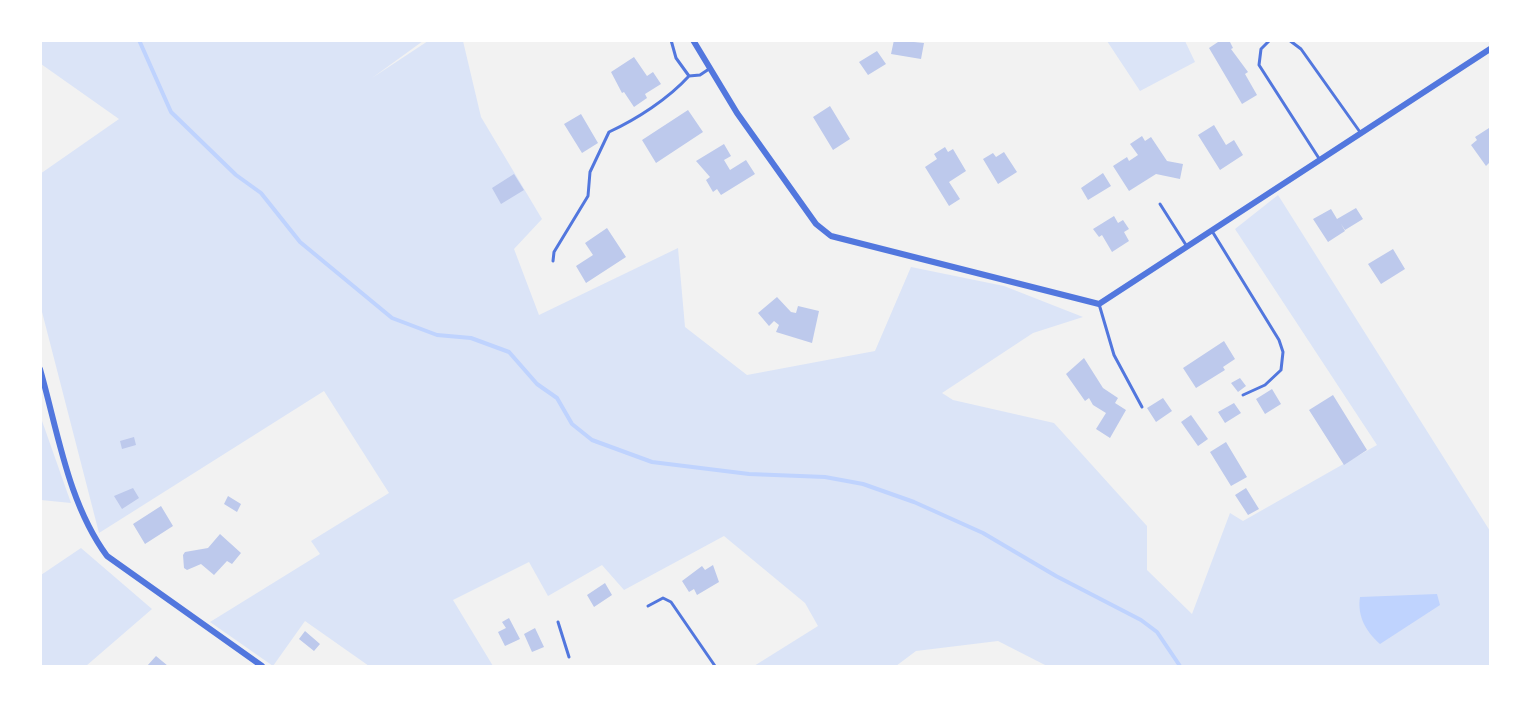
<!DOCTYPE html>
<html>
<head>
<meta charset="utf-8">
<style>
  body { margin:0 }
  #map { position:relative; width:1531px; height:707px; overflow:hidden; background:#f2f2f2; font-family:Raleway,sans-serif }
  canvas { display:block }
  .frame { position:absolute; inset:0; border:42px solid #fff; pointer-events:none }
</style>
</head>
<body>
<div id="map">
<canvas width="1531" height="707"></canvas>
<div class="frame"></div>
</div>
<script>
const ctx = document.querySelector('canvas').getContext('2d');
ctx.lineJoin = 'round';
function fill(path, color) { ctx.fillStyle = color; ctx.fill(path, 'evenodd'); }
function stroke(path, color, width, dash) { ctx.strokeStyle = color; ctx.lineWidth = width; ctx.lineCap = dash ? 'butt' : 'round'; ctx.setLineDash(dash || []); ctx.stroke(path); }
fill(new Path2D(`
  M 41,41 L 423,41 L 372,78 L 428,41 L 463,41 L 481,117 L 542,219 L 514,249 L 539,315 L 678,248 L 685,327 L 747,375 L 875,351 L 911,267 L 1004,286 L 1083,317 L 1033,333 L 942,393 L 953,400 L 1054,423 L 1147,526 L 1147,570 L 1192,614 L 1230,513 L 1243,521 L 1377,445 L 1235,229 L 1278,195 L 1490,531 L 1490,666 L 1047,666 L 998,641 L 916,651 L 896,666 L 754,666 L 818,626 L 805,603 L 724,536 L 624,590 L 602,565 L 548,596 L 529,562 L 453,600 L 493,666 L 369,666 L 305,621 L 273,666 L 210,622 L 320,554 L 311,541 L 389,493 L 324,391 L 99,533 L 41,308 L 40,174 L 119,119 L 41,64 Z
  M 1107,41 L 1185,41 L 1195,62 L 1140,91 Z
  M 40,418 L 41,418 L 71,503 L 41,500 Z
  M 81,548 L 152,609 L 86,666 L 41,666 L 41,575 Z`), '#dbe4f7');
fill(new Path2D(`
  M 1437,594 L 1440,605 L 1380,644 C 1366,632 1357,616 1360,597 Z`), '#bfd3fe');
stroke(new Path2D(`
  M 139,40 L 171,112 L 236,175 L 261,193 L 300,242 L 392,318 L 437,335 L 471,338 L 509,352 L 537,384 L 557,398 L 572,424 L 592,440 L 652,462 L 749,474 L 825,477 L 863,484 L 914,502 L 983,533 L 1056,576 L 1141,620 L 1157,632 L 1180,666`), '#bfd3fe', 4);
fill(new Path2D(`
  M 894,40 L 924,43 L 921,59 L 891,54 Z
  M 1221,40 L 1229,40 L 1233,48 L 1231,49 L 1248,72 L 1245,74 L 1257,95 L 1242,104 L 1209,48 Z
  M 877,51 L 886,64 L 868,75 L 859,62 Z
  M 634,57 L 647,76 L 653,72 L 661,84 L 645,94 L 647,98 L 634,107 L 624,92 L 622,93 L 611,72 Z
  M 830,106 L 850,139 L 833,150 L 813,117 Z
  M 688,110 L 703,132 L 656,163 L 642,140 Z
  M 581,114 L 598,143 L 582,153 L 564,124 Z
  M 1214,125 L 1226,145 L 1234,140 L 1243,155 L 1220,170 L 1198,135 Z
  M 1489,128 L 1490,162 L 1486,166 L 1471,145 L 1477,140 L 1475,137 Z
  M 1142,136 L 1145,141 L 1151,137 L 1167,161 L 1183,164 L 1180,179 L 1156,174 L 1129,191 L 1113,166 L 1127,157 L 1129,161 L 1138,155 L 1130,144 Z
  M 724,144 L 731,156 L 724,160 L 730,170 L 746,160 L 755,174 L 721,195 L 717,189 L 713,192 L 706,180 L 710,177 L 696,161 Z
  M 945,147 L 948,152 L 953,149 L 966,171 L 949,182 L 960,199 L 949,206 L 925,167 L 937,159 L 934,154 Z
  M 1004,152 L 1017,172 L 998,184 L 983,159 L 993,153 L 996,157 Z
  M 1103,173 L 1111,186 L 1088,200 L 1081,188 Z
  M 514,174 L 524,190 L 501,204 L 492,188 Z
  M 1356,208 L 1363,219 L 1345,230 L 1341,224 L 1345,231 L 1328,242 L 1313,219 L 1331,209 L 1337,219 Z
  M 1114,216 L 1118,223 L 1123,220 L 1129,229 L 1124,232 L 1129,241 L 1112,252 L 1102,235 L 1099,237 L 1093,229 Z
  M 607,228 L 626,257 L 586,283 L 576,266 L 593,255 L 585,243 Z
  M 1393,249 L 1405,269 L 1381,284 L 1368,264 Z
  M 777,297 L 791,312 L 796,313 L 798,306 L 819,311 L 812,343 L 776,332 L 779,325 L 774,321 L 769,326 L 758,313 Z
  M 1224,341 L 1235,359 L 1223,367 L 1225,370 L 1196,388 L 1183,368 Z
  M 1084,358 L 1103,388 L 1118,398 L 1115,403 L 1126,410 L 1110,438 L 1096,429 L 1106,413 L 1093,405 L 1089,398 L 1085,401 L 1066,374 Z
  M 1240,378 L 1246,386 L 1238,392 L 1231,383 Z
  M 1272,389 L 1281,404 L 1265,414 L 1256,399 Z
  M 1333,395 L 1367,450 L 1344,465 L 1309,410 Z
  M 1163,398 L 1172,411 L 1156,422 L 1147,408 Z
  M 1234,403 L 1241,413 L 1225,423 L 1218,412 Z
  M 1191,415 L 1208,439 L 1198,446 L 1181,422 Z
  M 134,437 L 136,445 L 122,449 L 120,441 Z
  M 1226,442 L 1247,477 L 1231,486 L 1210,452 Z
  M 133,488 L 139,498 L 122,509 L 114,496 Z
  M 1246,488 L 1259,509 L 1248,515 L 1235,495 Z
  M 228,496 L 241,504 L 237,512 L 224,504 Z
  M 161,506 L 173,526 L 145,544 L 133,524 Z
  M 220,534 L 241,553 L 232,564 L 227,561 L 214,575 L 201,564 L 187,570 L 184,568 L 183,555 L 185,552 L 208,548 Z
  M 713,565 L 719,582 L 697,595 L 694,589 L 689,592 L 682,581 L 702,566 L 705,570 Z
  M 605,583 L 612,595 L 594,607 L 587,595 Z
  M 509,618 L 520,639 L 505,646 L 498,632 L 506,628 L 502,622 Z
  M 535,628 L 544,647 L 532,652 L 524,634 Z
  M 305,631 L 320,644 L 314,651 L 299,639 Z
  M 156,656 L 168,666 L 147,666 Z`), '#bdc9ec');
stroke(new Path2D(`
  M 671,40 L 676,58 L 689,76 L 700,75 L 709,69
  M 1270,40 L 1261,49 L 1259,65 L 1320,160
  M 1289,40 L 1301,49 L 1360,132
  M 1160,204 L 1186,245
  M 1212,231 L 1279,340 L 1283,352 L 1281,370 L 1265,385 L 1243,395
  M 553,261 L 554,252 L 588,196 L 590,172 L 609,132 C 637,119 668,99 689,76
  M 1099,304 L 1114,355 L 1142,407
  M 648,606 L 663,598 L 671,602 L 715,666
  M 558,622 L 569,657`), '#5277de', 3);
stroke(new Path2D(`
  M 693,40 L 737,113 L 816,224 L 831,236 L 1099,304 L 1490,49
  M 40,369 C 58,432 68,503 107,556 L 262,666`), '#5277de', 6);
</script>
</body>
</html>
